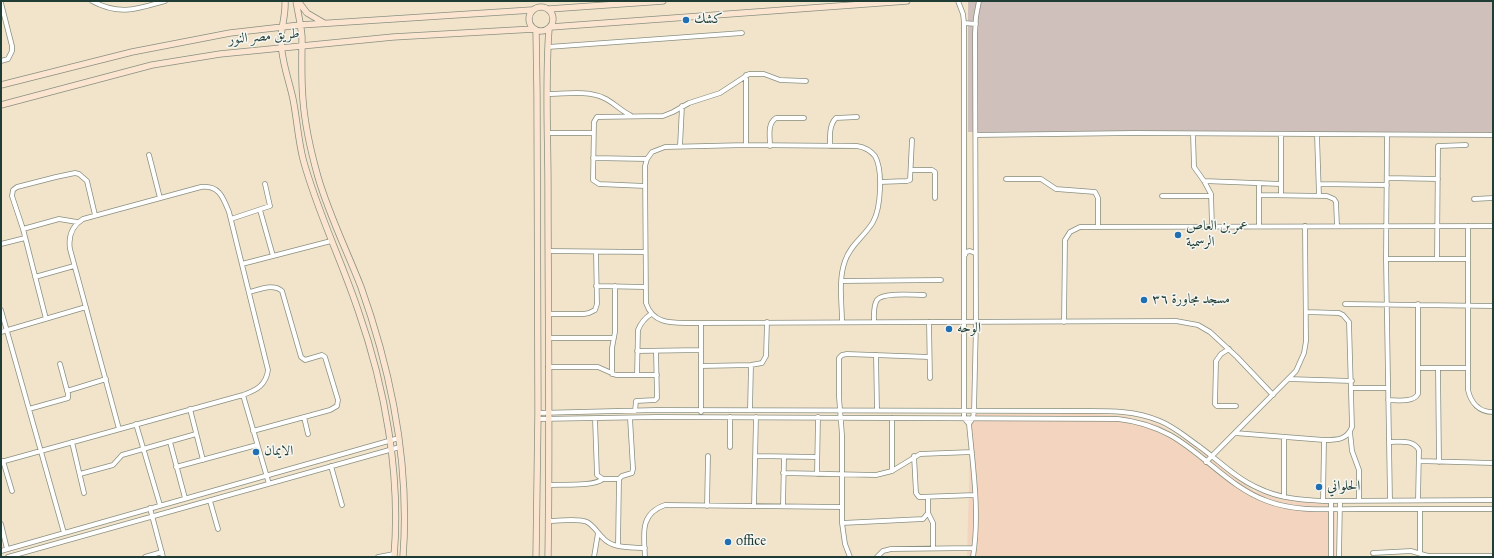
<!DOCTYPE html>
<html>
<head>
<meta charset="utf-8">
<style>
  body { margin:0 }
  #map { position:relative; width:1494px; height:558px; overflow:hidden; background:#f2e3cb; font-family:"IM FELL Great Primer",serif }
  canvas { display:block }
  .frame { position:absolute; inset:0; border:2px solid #1f3d34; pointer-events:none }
</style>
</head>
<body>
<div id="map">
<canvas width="1494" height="558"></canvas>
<div class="frame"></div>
</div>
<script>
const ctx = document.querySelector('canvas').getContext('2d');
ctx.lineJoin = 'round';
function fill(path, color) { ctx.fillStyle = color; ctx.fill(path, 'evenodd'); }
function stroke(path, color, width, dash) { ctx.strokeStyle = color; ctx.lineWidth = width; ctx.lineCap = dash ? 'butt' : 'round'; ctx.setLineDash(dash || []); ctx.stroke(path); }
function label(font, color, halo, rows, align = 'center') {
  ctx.font = font + ' "IM FELL Great Primer",Amiri,serif'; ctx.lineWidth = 3; ctx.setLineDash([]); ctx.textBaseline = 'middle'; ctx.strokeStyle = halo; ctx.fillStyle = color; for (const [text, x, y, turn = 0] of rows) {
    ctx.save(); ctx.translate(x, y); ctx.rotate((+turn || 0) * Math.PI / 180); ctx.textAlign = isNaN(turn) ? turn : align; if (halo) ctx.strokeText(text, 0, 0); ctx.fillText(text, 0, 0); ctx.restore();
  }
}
fill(new Path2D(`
  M 971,414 L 1096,414 L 1123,416 L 1157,424 L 1185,440 L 1254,491 L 1282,500 L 1335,505 L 1335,557 L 967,557 Z`), '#f3d4bf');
fill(new Path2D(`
  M 968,1 L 1493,1 L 1493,132 L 968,132 Z`), '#cfc0bb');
const street = new Path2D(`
  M 92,1 C 120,16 137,9 165,1
  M 958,1 L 963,14 L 964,23 L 964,418 L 969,424 C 973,468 980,513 973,557
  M 1,3 L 12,46 L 12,51 L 8,59 L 1,61
  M 964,23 L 976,24
  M 548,47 L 742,33
  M 548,94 C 565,94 588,90 604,98 C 613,102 620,110 630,115
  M 548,133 L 593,133
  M 1193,134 L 1194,167 L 1204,181 L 1211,194 L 1212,226
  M 976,135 L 1135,133 L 1493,135
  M 1281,135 L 1281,195
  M 1317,135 L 1319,196
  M 1387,135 L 1386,259 L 1390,500
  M 746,145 L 746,75
  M 680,146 L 682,106
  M 770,146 C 770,136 767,124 776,118 L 804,118
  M 830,146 C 830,136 829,125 836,118 L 857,117
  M 149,155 L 160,198
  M 593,158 L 647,159
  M 911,170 L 932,170 L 935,172 L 935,198
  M 1387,178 L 1438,179
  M 1006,179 L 1041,179 L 1056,189 L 1095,192 L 1098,198 L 1098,226
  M 1204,181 L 1281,184
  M 880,182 L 907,181 L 910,180 L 912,140
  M 1319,184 L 1387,185
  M 645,186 L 599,184 L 593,180 L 594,122 L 597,117 L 663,116 L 673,112 L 689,103 L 720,93 L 749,74 L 764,74 L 780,80 L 806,81
  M 1259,195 L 1327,196 L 1334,199 L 1336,202 L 1337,226
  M 1162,196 L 1211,196
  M 1474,199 L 1493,198
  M 260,210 L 273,256
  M 231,219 L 270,206 L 265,184
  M 1259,226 L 1259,183
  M 1468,226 L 1468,390 C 1471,403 1479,412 1493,412
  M 23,229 L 59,219 L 77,222
  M 1,244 L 25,238
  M 548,251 L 645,252
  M 965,255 L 966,252 L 970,251 L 975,253
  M 1386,259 L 1468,259
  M 1437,259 L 1438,146 L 1466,145
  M 242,264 L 331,241
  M 35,277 L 74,266
  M 842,281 L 941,280
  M 596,286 L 645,287
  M 249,292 C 259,290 273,283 282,291 L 301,357 L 305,360 L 322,355 L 325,357 L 338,400 L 337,406 L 330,410 L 253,431
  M 1345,304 L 1493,306
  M 1,310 L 64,533
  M 548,314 L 584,314 L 589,313 L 595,310 L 597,304 L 596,252
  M 46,319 L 23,229 L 12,196 L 13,190 L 17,187 L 56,177 L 75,173 L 79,174 L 87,181 L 95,215
  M 842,322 C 842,303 838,280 845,261 C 850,245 865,236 873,222 C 881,208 883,170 875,156 C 870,150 864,147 857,146 L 746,145 L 665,147 L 652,152 L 647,159 L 645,166 L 646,303 C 654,328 679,322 701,323 L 1176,321 L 1198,325 L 1210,332 L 1237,357 L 1273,395
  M 874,322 C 874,315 873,306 877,300 C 883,292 914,295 924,295
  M 929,322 L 930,378
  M 1064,322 L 1065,240 L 1070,232 L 1080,227 L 1493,226
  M 701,323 L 701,412
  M 1,332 L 86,307
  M 548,338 L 614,338
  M 1229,349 L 1221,354 L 1216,361 L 1215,404 L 1217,406 L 1236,406
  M 637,351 L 701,350
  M 876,355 L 877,410
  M 701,366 L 751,365 L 762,363 L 766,356 L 767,322
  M 548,367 L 598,367 L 616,375 L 657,375
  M 1418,368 L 1467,368
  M 1438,368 L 1439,462
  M 612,374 L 612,348 L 615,332 L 615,286
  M 637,375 L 638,330 C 641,322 645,318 651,314
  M 1288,379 L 1352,381
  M 1352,388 L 1387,388
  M 67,391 L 106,379
  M 243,395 L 269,484
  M 1388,400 C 1397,400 1413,403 1418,394 L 1418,304
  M 29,409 L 68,398 L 68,394 L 60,364
  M 190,409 L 203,460
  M 750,410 L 751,365
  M 635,411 L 636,401 L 655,400 L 657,398 L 656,351
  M 538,413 L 656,410 L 1072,411 C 1102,411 1132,409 1160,421 C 1175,427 1187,438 1200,447 C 1219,461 1237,479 1258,488 C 1278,498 1301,500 1323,501 L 1493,500
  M 304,417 L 308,434
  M 730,417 L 730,447
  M 538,419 L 657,417 L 1118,419 C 1136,421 1153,426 1170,435 C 1204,454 1229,487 1267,501 C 1296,512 1329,509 1360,509 C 1404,509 1449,509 1493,509
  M 595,419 L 597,475 L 603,479 L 619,479
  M 136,424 L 160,505
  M 969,424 L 973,418 L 974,411 L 976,322 L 975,34 L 976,17 L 979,1
  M 1350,432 L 1352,451 L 1359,470 L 1359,501
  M 1235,433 L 1324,440 C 1337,440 1347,440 1352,427 L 1349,322 L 1343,315 L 1339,313 L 1306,312
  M 72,442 L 84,493
  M 170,442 L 185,498
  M 1389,442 C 1400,442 1413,439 1419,450 L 1418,500
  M 756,456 L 817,457
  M 914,456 L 916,493 L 919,497 L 975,495
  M 3,461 L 12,491
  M 1419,461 L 1493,463
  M 1,462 L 243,395 C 257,390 266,385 268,370 L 229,212 C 223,197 219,185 201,187 L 83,219 C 72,226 68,236 70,249 L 119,429
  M 1206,462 L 1296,371 L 1304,353 L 1306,341 L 1305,226
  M 331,466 L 342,505
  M 176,467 L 257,445
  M 892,471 L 892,418
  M 783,473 L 876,475 L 892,471 L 920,454 L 972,452
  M 80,474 L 113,465 L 122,455 L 196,434
  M 817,474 L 818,417
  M 549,485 C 562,484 593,487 603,479
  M 1284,497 L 1284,437
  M 210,501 L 218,529
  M 1323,501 L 1324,440
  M 707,506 L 708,456
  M 754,506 L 756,417
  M 783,506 L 784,457
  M 150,508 L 163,557
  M 1420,509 L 1420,553
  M 928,513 L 933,523 L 933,548
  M 549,521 C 559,521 578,518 587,522 C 593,525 598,533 603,538 C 613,549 630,547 645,548
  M 842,523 L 923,519 L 928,513 L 928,497
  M 1,524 L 7,549
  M 618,546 L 619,479 L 622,476 L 632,473 L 633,469 L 630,418
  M 1,551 L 399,438
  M 1373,553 L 1411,551 L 1428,556 L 1493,556
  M 8,557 L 400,447
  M 145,557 L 162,552
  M 378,557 L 394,554
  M 594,557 L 598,533
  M 645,557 C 644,535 639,514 665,505 L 842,507
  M 850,557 L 845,544 L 842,523 L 842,435 L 839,397 L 839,358 L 842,355 L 847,354 L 929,357
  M 877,557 L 883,551 L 891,549 L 974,548
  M 1331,557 L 1331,501
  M 1339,557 L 1340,501`);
const secondary = new Path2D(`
  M 285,1 C 286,15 281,27 281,40 C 281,60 289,80 293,99 C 297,119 298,139 303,159 C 317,211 341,259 358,310 C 385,387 401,475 394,557
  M 296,1 C 298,13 301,25 302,37 C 302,58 301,79 303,100 C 305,127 311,152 318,177 C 329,215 347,251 361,287 C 392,374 410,465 403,557
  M 298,1 L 307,13 L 324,23
  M529 19a12 12 0 1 1 24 0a12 12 0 1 1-24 0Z
  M 549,9 L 663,1
  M 551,27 L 907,1
  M 536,30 L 537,93 L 538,413 L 536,557
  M 1,85 L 132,52 L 230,33 L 300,25 L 532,10
  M 1,105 L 152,65 L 220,54 L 393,37 L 534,29
  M 548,557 C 550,434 548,311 548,189 C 548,136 545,81 549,29`);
stroke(street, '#889080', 5.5);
stroke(secondary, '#889080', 7);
stroke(street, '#fff', 4);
stroke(secondary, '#fce5d0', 5.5);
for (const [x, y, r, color] of [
  [686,20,4,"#1f6fb2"],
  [1178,235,4,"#1f6fb2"],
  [1144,300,4,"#1f6fb2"],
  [949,329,4,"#1f6fb2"],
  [256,452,4,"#1f6fb2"],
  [1319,487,4,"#1f6fb2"],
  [728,542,4,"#1f6fb2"]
]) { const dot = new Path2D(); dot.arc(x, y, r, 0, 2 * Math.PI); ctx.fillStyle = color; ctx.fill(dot); stroke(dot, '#f6f6f2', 1.5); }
label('14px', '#1f3d34', '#f6f6f2', [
  ["كشك",694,20],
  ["عمر بن العاص",1186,227],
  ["الرسمية",1186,243],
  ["مسجد مجاورة ٣٦",1152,300],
  ["الوحه",957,329],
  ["الايمان",264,452],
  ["الحلواني",1327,487],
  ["office",736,542]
], 'left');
label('14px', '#1f3d34', '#f6f6f2', [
  ["طريق مصر النور",264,37,-5]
]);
</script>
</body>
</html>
